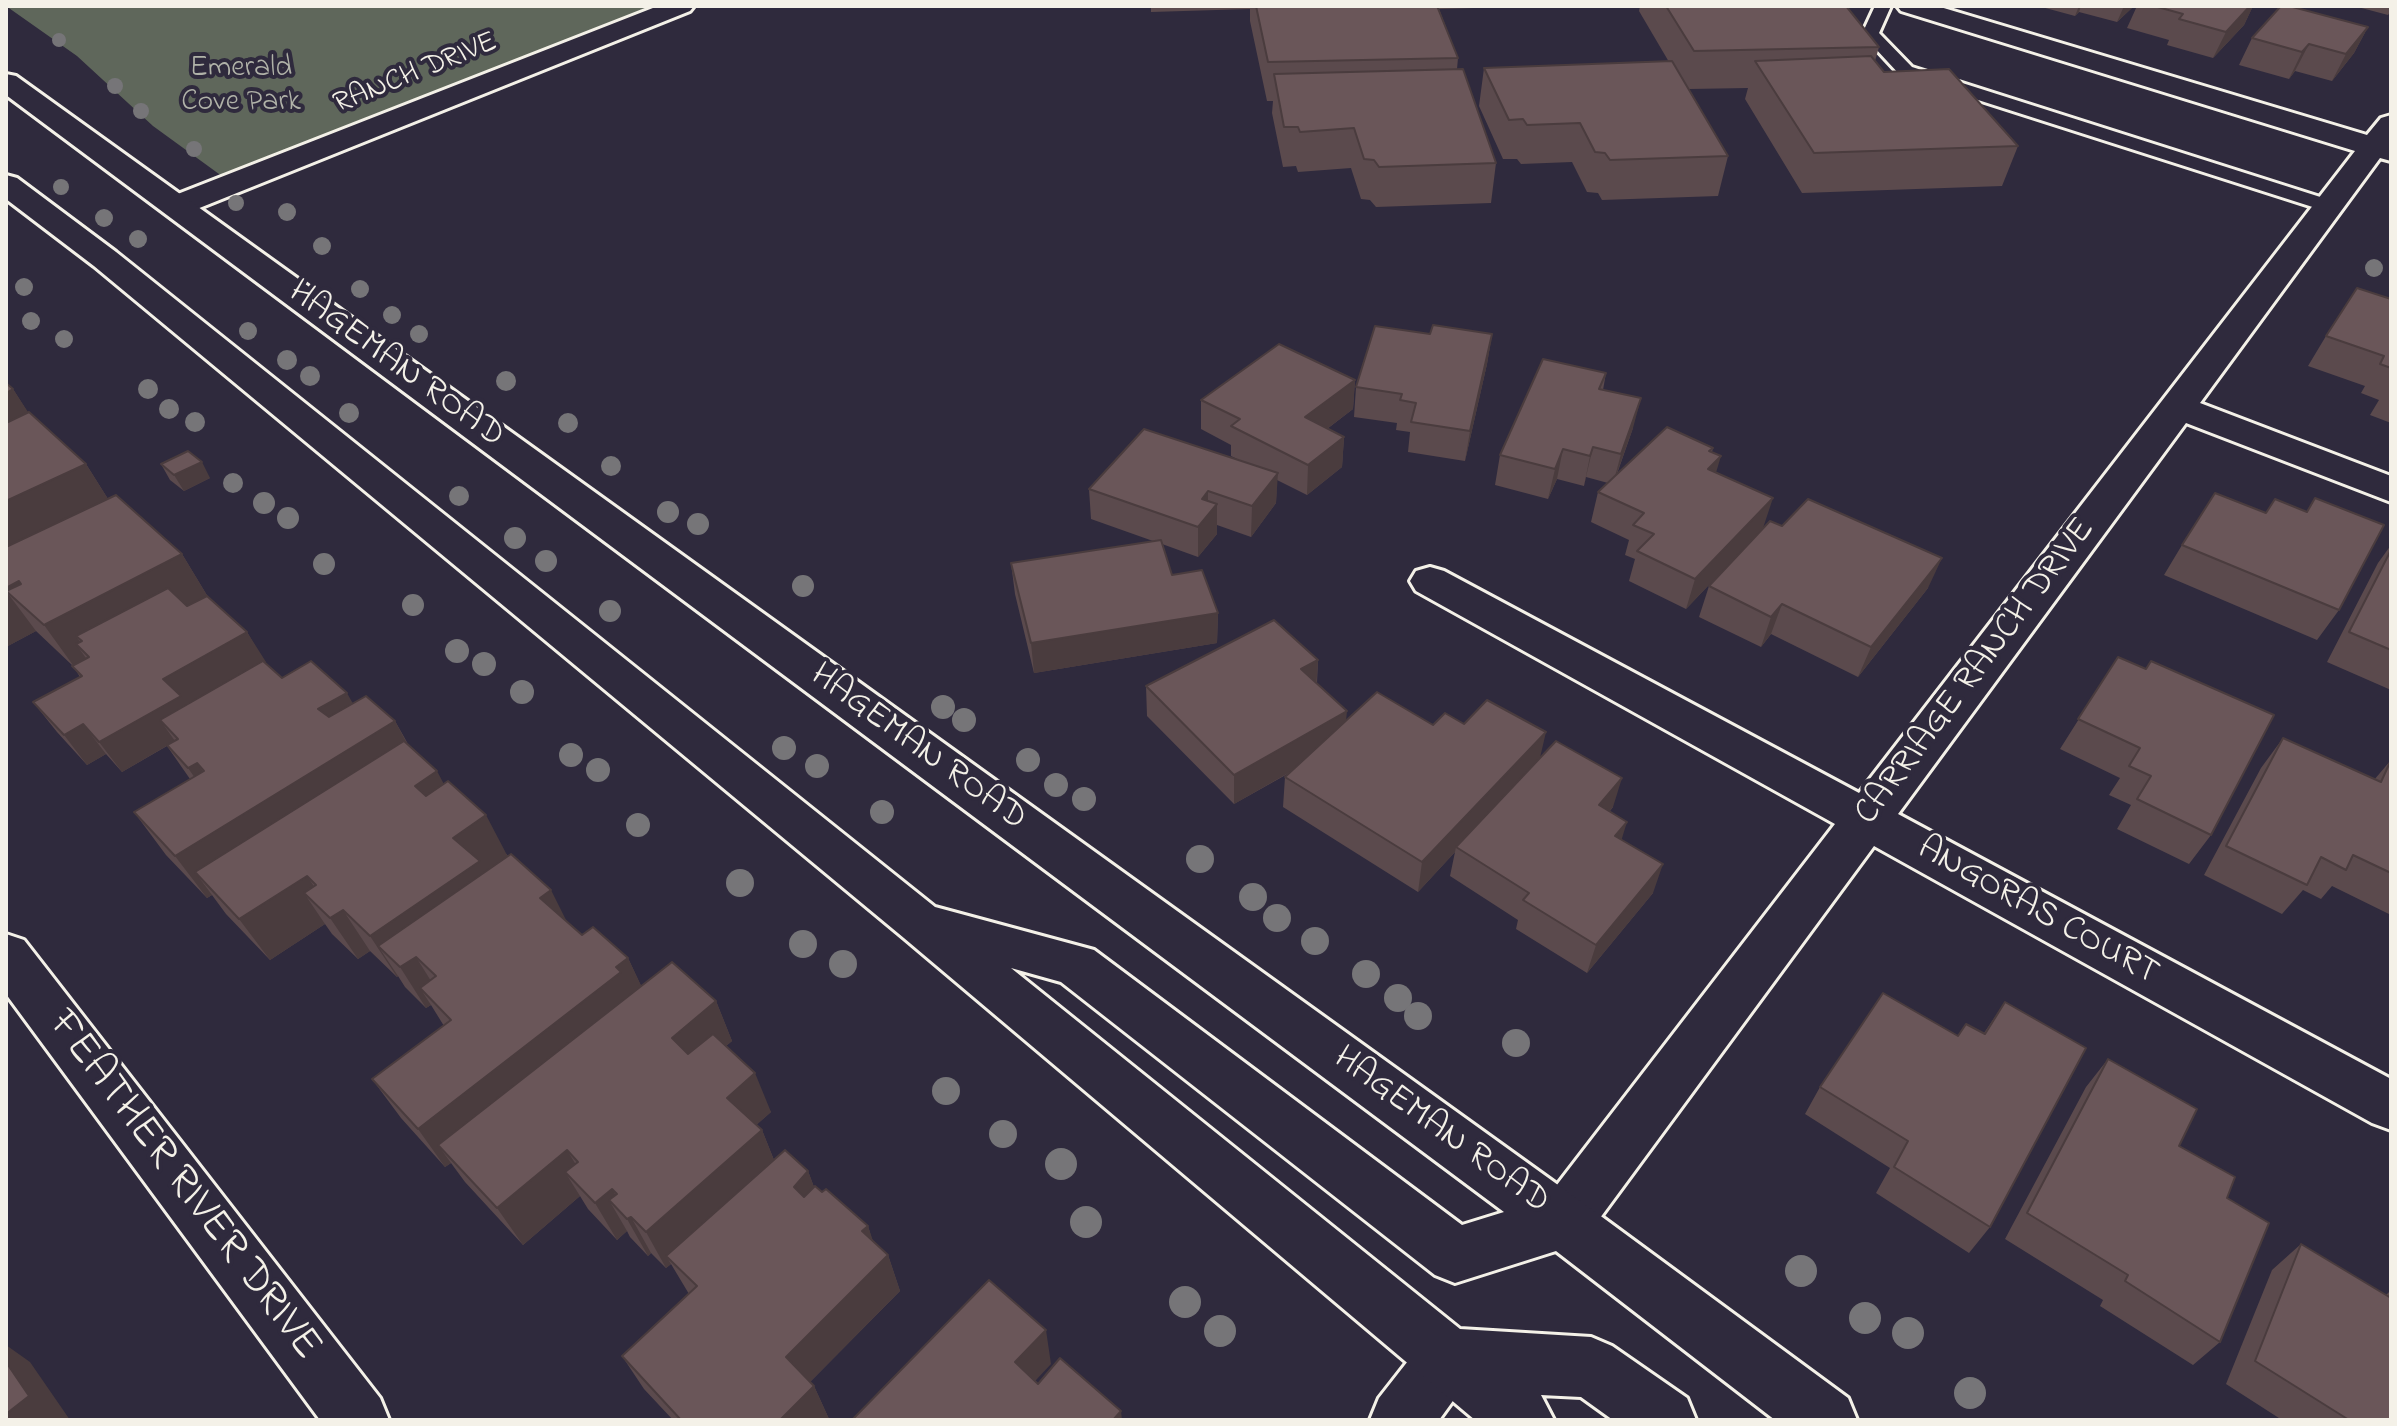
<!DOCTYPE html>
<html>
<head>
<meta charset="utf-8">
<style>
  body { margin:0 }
  #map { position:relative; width:2397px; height:1426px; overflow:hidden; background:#2f2a3d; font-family:"Indie Flower",sans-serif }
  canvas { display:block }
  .frame { position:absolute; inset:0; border:8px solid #f4f1e8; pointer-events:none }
</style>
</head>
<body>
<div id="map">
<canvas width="2397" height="1426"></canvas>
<div class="frame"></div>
</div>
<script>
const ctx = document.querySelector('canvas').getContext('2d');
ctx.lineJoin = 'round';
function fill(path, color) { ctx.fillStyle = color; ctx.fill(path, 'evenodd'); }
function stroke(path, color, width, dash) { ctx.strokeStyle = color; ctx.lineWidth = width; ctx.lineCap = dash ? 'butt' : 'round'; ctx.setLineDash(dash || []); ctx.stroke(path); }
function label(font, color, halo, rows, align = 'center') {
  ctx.font = font + ' "Indie Flower",sans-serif'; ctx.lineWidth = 8; ctx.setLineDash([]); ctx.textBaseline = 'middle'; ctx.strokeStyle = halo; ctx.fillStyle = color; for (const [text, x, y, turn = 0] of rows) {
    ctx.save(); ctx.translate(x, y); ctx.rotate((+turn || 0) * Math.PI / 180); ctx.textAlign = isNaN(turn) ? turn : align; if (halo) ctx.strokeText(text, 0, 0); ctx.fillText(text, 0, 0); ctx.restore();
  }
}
fill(new Path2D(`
  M 6,6 L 670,6 L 230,182 L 153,126 L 77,56 Z`), '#5f675b');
const service = new Path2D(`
  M 1875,6 L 1891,6 L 1879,33 L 1912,67 L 2336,202 L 2339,206 L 2329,212 L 2322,210 L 1900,75 L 1862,34 Z`);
const minor = new Path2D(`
  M 658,6 L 694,6 L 690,11 L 187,213 L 176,215 L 165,213 L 160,206 L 165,199 Z
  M 1897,6 L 1937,6 L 2367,135 L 2381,118 L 2391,115 L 2391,161 L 2380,158 L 2200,403 L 2391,476 L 2391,502 L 2186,423 L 1898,814 L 2391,1079 L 2391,1130 L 2372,1123 L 1874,846 L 1583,1241 L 1563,1249 L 1543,1241 L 1534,1222 L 1543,1203 L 1835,824 L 1416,591 L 1410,581 L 1416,571 L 1430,567 L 1444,571 L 1859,793 L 2355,151 L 1901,11 Z
  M 6,934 L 24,940 L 380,1398 L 389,1420 L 320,1420 L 6,994 Z
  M 1447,1329 L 1468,1338 L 1477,1359 L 1468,1380 L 1439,1420 L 1370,1420 L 1379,1398 L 1426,1338 Z`);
const secondary = new Path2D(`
  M 6,74 L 16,76 L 1583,1203 L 1848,1398 L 1857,1420 L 1775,1420 L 1556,1251 L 1455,1283 L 1435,1275 L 1061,982 L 1011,968 L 1460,1329 L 1591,1337 L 1612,1346 L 1687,1398 L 1696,1420 L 1613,1420 L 1581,1397 L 1541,1395 L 1554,1420 L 1475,1420 L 904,938 L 94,266 L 6,199 L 6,175 L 17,178 L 116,252 L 935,907 L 1094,950 L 1462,1225 L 1504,1212 L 6,95 Z`);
stroke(service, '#f4f1e8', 6);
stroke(minor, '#f4f1e8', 6);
stroke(secondary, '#f4f1e8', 6);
fill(service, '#2f2a3d');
fill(minor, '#2f2a3d');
fill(secondary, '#2f2a3d');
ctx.fillStyle = '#767578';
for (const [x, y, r] of [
  [59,40,7],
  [115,86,8],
  [141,111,8],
  [194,149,8],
  [61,187,8],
  [236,203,8],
  [287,212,9],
  [104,218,9],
  [138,239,9],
  [322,246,9],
  [2374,268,9],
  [24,287,9],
  [360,289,9],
  [392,315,9],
  [31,321,9],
  [248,331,9],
  [419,334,9],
  [64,339,9],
  [287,360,10],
  [310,376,10],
  [506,381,10],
  [148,389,10],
  [169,409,10],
  [349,413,10],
  [195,422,10],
  [568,423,10],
  [611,466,10],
  [233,483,10],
  [459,496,10],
  [264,503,11],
  [668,512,11],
  [288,518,11],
  [698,524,11],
  [515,538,11],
  [546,561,11],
  [324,564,11],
  [803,586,11],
  [413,605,11],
  [610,611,11],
  [457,651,12],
  [484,664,12],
  [522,692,12],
  [943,707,12],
  [964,720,12],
  [784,748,12],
  [571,755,12],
  [1028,760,12],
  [817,766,12],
  [598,770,12],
  [1056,785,12],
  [1084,799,12],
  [882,812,12],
  [638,825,12],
  [1200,859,14],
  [740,883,14],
  [1253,897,14],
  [1277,918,14],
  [1315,941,14],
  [803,944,14],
  [843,964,14],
  [1366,974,14],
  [1398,998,14],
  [1418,1016,14],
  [1516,1043,14],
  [946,1091,14],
  [1003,1134,14],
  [1061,1164,16],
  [1086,1222,16],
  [1801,1271,16],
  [1185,1302,16],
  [1865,1318,16],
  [1220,1331,16],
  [1908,1333,16],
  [1970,1393,16]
]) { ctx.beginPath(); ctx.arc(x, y, r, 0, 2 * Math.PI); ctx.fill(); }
fill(new Path2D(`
  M 1151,6 L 1544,6 L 1439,9 L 1458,58 L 1457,69 L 1496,163 L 1491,203 L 1376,207 L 1370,200 L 1361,199 L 1351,168 L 1298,172 L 1296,166 L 1283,167 L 1272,113 L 1273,101 L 1267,101 L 1250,21 L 1250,9 L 1151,12 Z
  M 1640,6 L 1846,6 L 1879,47 L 1875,61 L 1884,72 L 2018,146 L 2002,186 L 1802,193 L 1745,99 L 1748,88 L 1689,89 L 1728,156 L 1718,196 L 1602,200 L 1598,193 L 1587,192 L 1572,162 L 1521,164 L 1517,159 L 1503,159 L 1479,106 L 1484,68 L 1669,62 L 1639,11 Z
  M 2038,6 L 2134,6 L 2117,22 L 2079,12 L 2075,16 Z
  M 2137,6 L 2253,6 L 2244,25 L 2213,58 L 2167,45 L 2169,40 L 2127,28 Z
  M 2354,6 L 2391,6 L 2391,11 L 2388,15 Z
  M 2368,27 L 2354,53 L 2332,81 L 2295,71 L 2289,79 L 2239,65 L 2252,38 Z
  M 2391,299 L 2391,423 L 2370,415 L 2379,400 L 2361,393 L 2365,386 L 2308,366 L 2326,336 Z
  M 1430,334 L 1492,334 L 1487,364 L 1465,461 L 1408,452 L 1410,432 L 1396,430 L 1397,423 L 1354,417 L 1356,387 Z
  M 1606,373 L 1603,390 L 1633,428 L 1617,474 L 1713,448 L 1712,452 L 1716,472 L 1763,528 L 1686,609 L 1629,581 L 1635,559 L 1625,555 L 1629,540 L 1591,522 L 1598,492 L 1608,483 L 1586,477 L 1584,486 L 1557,479 L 1548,499 L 1495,485 L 1500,455 Z
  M 1355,380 L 1353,409 L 1327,429 L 1344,437 L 1342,467 L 1307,495 L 1277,480 L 1276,503 L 1251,537 L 1217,525 L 1217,534 L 1198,557 L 1162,544 L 1172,575 L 1218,613 L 1217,643 L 1034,673 L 1015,594 L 1011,563 L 1153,541 L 1091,519 L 1089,489 L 1243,462 L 1231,456 L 1231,445 L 1201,429 L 1201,400 Z
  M 13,389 L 28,413 L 86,464 L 108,499 L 182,554 L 208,597 L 247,632 L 265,663 L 282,678 L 353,703 L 395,721 L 408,744 L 567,922 L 582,935 L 628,958 L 641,986 L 716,1001 L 732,1041 L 726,1046 L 771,1112 L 756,1125 L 762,1130 L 774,1160 L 808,1171 L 814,1187 L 868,1226 L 872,1240 L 888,1255 L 900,1291 L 810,1382 L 814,1386 L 829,1419 L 828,1420 L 673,1420 L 644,1389 L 622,1356 L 689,1294 L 671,1264 L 666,1268 L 651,1253 L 648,1256 L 630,1237 L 627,1231 L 617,1240 L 588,1209 L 580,1196 L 523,1245 L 465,1182 L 451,1163 L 445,1167 L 401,1118 L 372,1079 L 444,1026 L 431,1005 L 426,1008 L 405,987 L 398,976 L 397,977 L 370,951 L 358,959 L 332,934 L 325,924 L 270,960 L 226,914 L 212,895 L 207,898 L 166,855 L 134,812 L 190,779 L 167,746 L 122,772 L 106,754 L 87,765 L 57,732 L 33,702 L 80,677 L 73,666 L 36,631 L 6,647 Z
  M 161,464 L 210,478 L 184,491 L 170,480 Z
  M 2306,511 L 2339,610 L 2317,640 L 2164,575 L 2182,545 L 2266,513 Z
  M 2391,545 L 2391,690 L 2327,662 L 2378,563 Z
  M 1709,586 L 1928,588 L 1858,677 L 1771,634 L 1761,647 L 1699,617 Z
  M 2118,657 L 2211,835 L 2189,864 L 2117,829 L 2131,805 L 2109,795 L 2120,778 L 2060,749 Z
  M 1318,660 L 1317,683 L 1346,720 L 1433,725 L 1464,724 L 1540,758 L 1613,807 L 1610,811 L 1622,840 L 1653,893 L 1587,973 L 1516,929 L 1518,920 L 1450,876 L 1455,852 L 1418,892 L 1283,807 L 1285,777 L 1291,772 L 1234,804 L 1147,716 L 1146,686 Z
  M 2283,738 L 2374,780 L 2391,760 L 2391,915 L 2332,886 L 2321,899 L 2303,890 L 2282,914 L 2204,875 L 2261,768 Z
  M 2005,1002 L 1990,1227 L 1969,1253 L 1876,1193 L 1890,1168 L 1805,1114 L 1820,1087 L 1958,1036 L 1984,1033 Z
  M 2108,1059 L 2179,1146 L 2227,1198 L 2220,1342 L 2193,1365 L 2100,1306 L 2103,1300 L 2005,1239 L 2086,1087 Z
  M 2301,1244 L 2386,1295 L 2391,1290 L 2391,1420 L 2282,1420 L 2226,1384 L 2272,1270 Z`), '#5b4a4d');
fill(new Path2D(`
  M 2079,6 L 2081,6 L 2079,12 L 2075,16 Z
  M 2124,6 L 2134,6 L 2117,22 Z
  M 2250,6 L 2253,6 L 2244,25 L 2213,58 L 2226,32 Z
  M 2368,27 L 2354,53 L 2332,81 L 2346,54 Z
  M 2309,44 L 2295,71 L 2289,79 L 2302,52 Z
  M 1492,334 L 1487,364 L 1465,461 L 1470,431 Z
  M 1355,380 L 1353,409 L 1303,447 L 1305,417 Z
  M 13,389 L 41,432 L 6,468 L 6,393 Z
  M 1641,398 L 1633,428 L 1613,484 L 1621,454 Z
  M 1344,437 L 1342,467 L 1307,495 L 1308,465 Z
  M 1593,447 L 1586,477 L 1584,486 L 1590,456 Z
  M 1563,449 L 1557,479 L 1548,499 L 1555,469 Z
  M 1721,456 L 1712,486 L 1708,469 Z
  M 202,462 L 210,478 L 184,491 L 174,475 Z
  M 86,464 L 113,507 L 6,568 L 6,501 Z
  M 1278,473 L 1276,503 L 1251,537 L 1252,506 Z
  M 1208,491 L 1208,516 L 1217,504 L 1217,534 L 1198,557 L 1198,527 L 1202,499 Z
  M 1773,498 L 1763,528 L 1686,609 L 1695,579 Z
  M 182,554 L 208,597 L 94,658 L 82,641 L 76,636 L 92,659 L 76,644 L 88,661 L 75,668 L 44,625 L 6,591 L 36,631 L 6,647 L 6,588 L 19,581 Z
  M 1942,558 L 1928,588 L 1858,677 L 1871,647 Z
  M 1782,604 L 1771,634 L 1761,647 L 1771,617 Z
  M 1218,613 L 1217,643 L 1034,673 L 1031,643 Z
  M 247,632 L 266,662 L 188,706 L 160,720 L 175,741 L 122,772 L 99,742 L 163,679 Z
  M 1318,660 L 1316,690 L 1301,669 Z
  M 347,693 L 371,736 L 344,752 L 318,709 Z
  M 1347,711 L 1344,741 L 1234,804 L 1234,775 Z
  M 395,721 L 418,764 L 195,872 L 212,895 L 207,898 L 175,856 Z
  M 83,724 L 106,754 L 87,765 L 64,735 Z
  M 1546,732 L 1539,762 L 1456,847 L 1455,852 L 1418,892 L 1422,862 Z
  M 197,763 L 226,806 L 218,811 L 188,768 Z
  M 437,771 L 459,813 L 438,828 L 415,786 Z
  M 1622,778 L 1613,807 L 1590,834 L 1599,805 Z
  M 486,815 L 508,857 L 416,957 L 441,997 L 420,988 L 431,1005 L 426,1008 L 400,967 L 378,946 L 398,976 L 397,977 L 370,936 L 453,838 Z
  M 1627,822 L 1618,851 L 1615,836 Z
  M 1663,864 L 1653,893 L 1587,973 L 1596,945 Z
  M 307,876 L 334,916 L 343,910 L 370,951 L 358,959 L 330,918 L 304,893 L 325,924 L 270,960 L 239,919 Z
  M 551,890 L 572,932 L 540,898 Z
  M 628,958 L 647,998 L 438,1145 L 451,1163 L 445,1167 L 418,1129 Z
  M 716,1001 L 732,1041 L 689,1077 L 672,1038 Z
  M 755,1073 L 771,1112 L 744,1136 L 727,1098 Z
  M 762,1130 L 777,1168 L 666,1256 L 671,1264 L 666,1268 L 646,1232 Z
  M 567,1150 L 590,1188 L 565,1172 L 580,1196 L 523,1245 L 497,1208 Z
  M 808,1171 L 822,1209 L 809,1224 L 794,1187 Z
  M 612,1189 L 629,1218 L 631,1217 L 651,1253 L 648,1256 L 627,1219 L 609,1200 L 627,1231 L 617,1240 L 595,1203 Z
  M 868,1226 L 880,1262 L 862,1231 Z
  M 888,1255 L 900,1291 L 802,1390 L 786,1357 Z
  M 1046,1330 L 1051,1364 L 1022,1395 L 1015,1362 Z
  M 6,1345 L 30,1362 L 70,1420 L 6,1420 Z
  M 814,1386 L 829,1419 L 828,1420 L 780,1420 Z
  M 1121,1411 L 1122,1420 L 1113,1420 Z`), '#4a3c3e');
const building = new Path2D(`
  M 1256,6 L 1437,6 L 1458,58 L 1268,62 Z
  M 1666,6 L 1846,6 L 1879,47 L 1694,51 Z
  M 2154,6 L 2250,6 L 2226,32 L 2179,19 L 2183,14 Z
  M 2281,6 L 2289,6 L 2368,27 L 2346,54 L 2309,44 L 2302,52 L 2252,38 Z
  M 1871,56 L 1884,72 L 1949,69 L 2018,146 L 1814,153 L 1755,61 Z
  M 1672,61 L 1728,156 L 1610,160 L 1605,153 L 1595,152 L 1580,123 L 1527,125 L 1523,119 L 1509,120 L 1484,68 Z
  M 1463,69 L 1496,163 L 1379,167 L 1374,160 L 1364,159 L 1354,128 L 1300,132 L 1298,127 L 1284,127 L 1274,74 Z
  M 2357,288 L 2391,299 L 2391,368 L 2380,364 L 2384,356 L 2326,336 Z
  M 1433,325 L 1492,334 L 1470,431 L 1411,422 L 1416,403 L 1400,400 L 1402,394 L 1356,387 L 1375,326 L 1430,334 Z
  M 1279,344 L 1355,380 L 1305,417 L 1344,437 L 1308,465 L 1231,426 L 1240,419 L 1201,400 Z
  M 1543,359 L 1606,373 L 1599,389 L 1641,398 L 1621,454 L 1593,447 L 1590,456 L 1563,449 L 1555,469 L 1500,455 Z
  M 6,383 L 13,389 L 6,393 Z
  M 29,412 L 86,464 L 6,501 L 6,423 Z
  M 1667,427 L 1713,448 L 1709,451 L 1721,456 L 1708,469 L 1773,498 L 1695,579 L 1637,551 L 1654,534 L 1633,525 L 1644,513 L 1598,492 Z
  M 1144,429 L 1278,473 L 1252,506 L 1208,491 L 1202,499 L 1217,504 L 1198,527 L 1089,489 Z
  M 188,451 L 202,462 L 174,475 L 161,464 Z
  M 2215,493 L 2266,513 L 2275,499 L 2307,512 L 2315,498 L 2384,525 L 2339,610 L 2182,545 Z
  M 116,495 L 182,554 L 44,625 L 6,591 L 21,584 L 19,581 L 6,588 L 6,547 Z
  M 1808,499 L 1942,558 L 1871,647 L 1782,604 L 1771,617 L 1709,586 L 1770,521 L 1782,526 Z
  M 1161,540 L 1172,575 L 1202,570 L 1218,613 L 1031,643 L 1011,563 Z
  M 2391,550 L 2391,650 L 2349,632 Z
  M 168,588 L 187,606 L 207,596 L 247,632 L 163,679 L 181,696 L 99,742 L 83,724 L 64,735 L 33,702 L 82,676 L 72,666 L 89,657 L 76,644 L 82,641 L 76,636 Z
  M 1274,620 L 1318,660 L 1301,669 L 1347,711 L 1234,775 L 1146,686 Z
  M 2118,657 L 2146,669 L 2151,661 L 2274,715 L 2211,835 L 2137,799 L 2151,776 L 2129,766 L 2140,748 L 2078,719 Z
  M 263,661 L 282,678 L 311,661 L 347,693 L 318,709 L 329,717 L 366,696 L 395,721 L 175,856 L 134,812 L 204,771 L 197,763 L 188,768 L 167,745 L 178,739 L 160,720 Z
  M 1377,692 L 1433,725 L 1445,713 L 1464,724 L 1487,700 L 1546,732 L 1422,862 L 1285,777 Z
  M 2283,738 L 2381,782 L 2391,760 L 2391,873 L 2353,855 L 2346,870 L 2321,857 L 2307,885 L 2226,846 Z
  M 404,741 L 437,771 L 415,786 L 426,796 L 448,781 L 486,815 L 453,838 L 480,861 L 370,936 L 343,910 L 330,918 L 304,893 L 316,885 L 307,876 L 239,919 L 195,872 Z
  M 1556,741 L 1622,778 L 1599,805 L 1627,822 L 1615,836 L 1663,864 L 1596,945 L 1523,900 L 1529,893 L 1456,847 Z
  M 511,854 L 551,890 L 540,898 L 582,935 L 593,927 L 628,958 L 616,967 L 621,972 L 418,1129 L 372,1079 L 451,1020 L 420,988 L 436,976 L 416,957 L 400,967 L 378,946 Z
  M 672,962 L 716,1001 L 672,1038 L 688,1054 L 713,1034 L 755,1073 L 727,1098 L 762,1130 L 646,1232 L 631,1217 L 627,1219 L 609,1200 L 617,1194 L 612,1189 L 595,1203 L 565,1172 L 578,1162 L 567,1150 L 497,1208 L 438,1145 Z
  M 1883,993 L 1958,1036 L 1966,1024 L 1985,1034 L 2005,1002 L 2086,1048 L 1990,1227 L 1894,1167 L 1908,1141 L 1820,1087 Z
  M 2108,1059 L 2197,1109 L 2179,1146 L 2235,1177 L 2227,1198 L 2269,1223 L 2220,1342 L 2125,1281 L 2128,1275 L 2027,1213 Z
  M 785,1150 L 808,1171 L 794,1187 L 804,1197 L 815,1186 L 822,1192 L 826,1189 L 868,1226 L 862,1231 L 888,1255 L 786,1357 L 814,1386 L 780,1420 L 681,1420 L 622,1356 L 697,1286 L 666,1256 Z
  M 2301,1244 L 2391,1298 L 2391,1420 L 2349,1420 L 2255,1361 Z
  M 989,1280 L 1046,1330 L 1015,1362 L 1038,1384 L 1060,1358 L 1121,1411 L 1113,1420 L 852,1420 Z
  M 6,1362 L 29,1396 L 6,1414 Z`);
fill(building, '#6a5659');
stroke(building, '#4a3c3e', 2);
label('30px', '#b1b3a9', '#2f2a3d', [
  ["Emerald",241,70],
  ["Cove Park",241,104]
]);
label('30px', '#f4f1e8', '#2f2a3d', [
  ["RANCH DRIVE",416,75,-22]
]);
label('36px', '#f4f1e8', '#2f2a3d', [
  ["HAGEMAN ROAD",395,366,36],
  ["CARRIAGE RANCH DRIVE",1977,673,-53],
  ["HAGEMAN ROAD",917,749,36],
  ["ANGORAS COURT",2037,913,29],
  ["HAGEMAN ROAD",1440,1132,36]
]);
label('44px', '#f4f1e8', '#2f2a3d', [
  ["FEATHER RIVER DRIVE",182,1187,53]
]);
</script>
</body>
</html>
